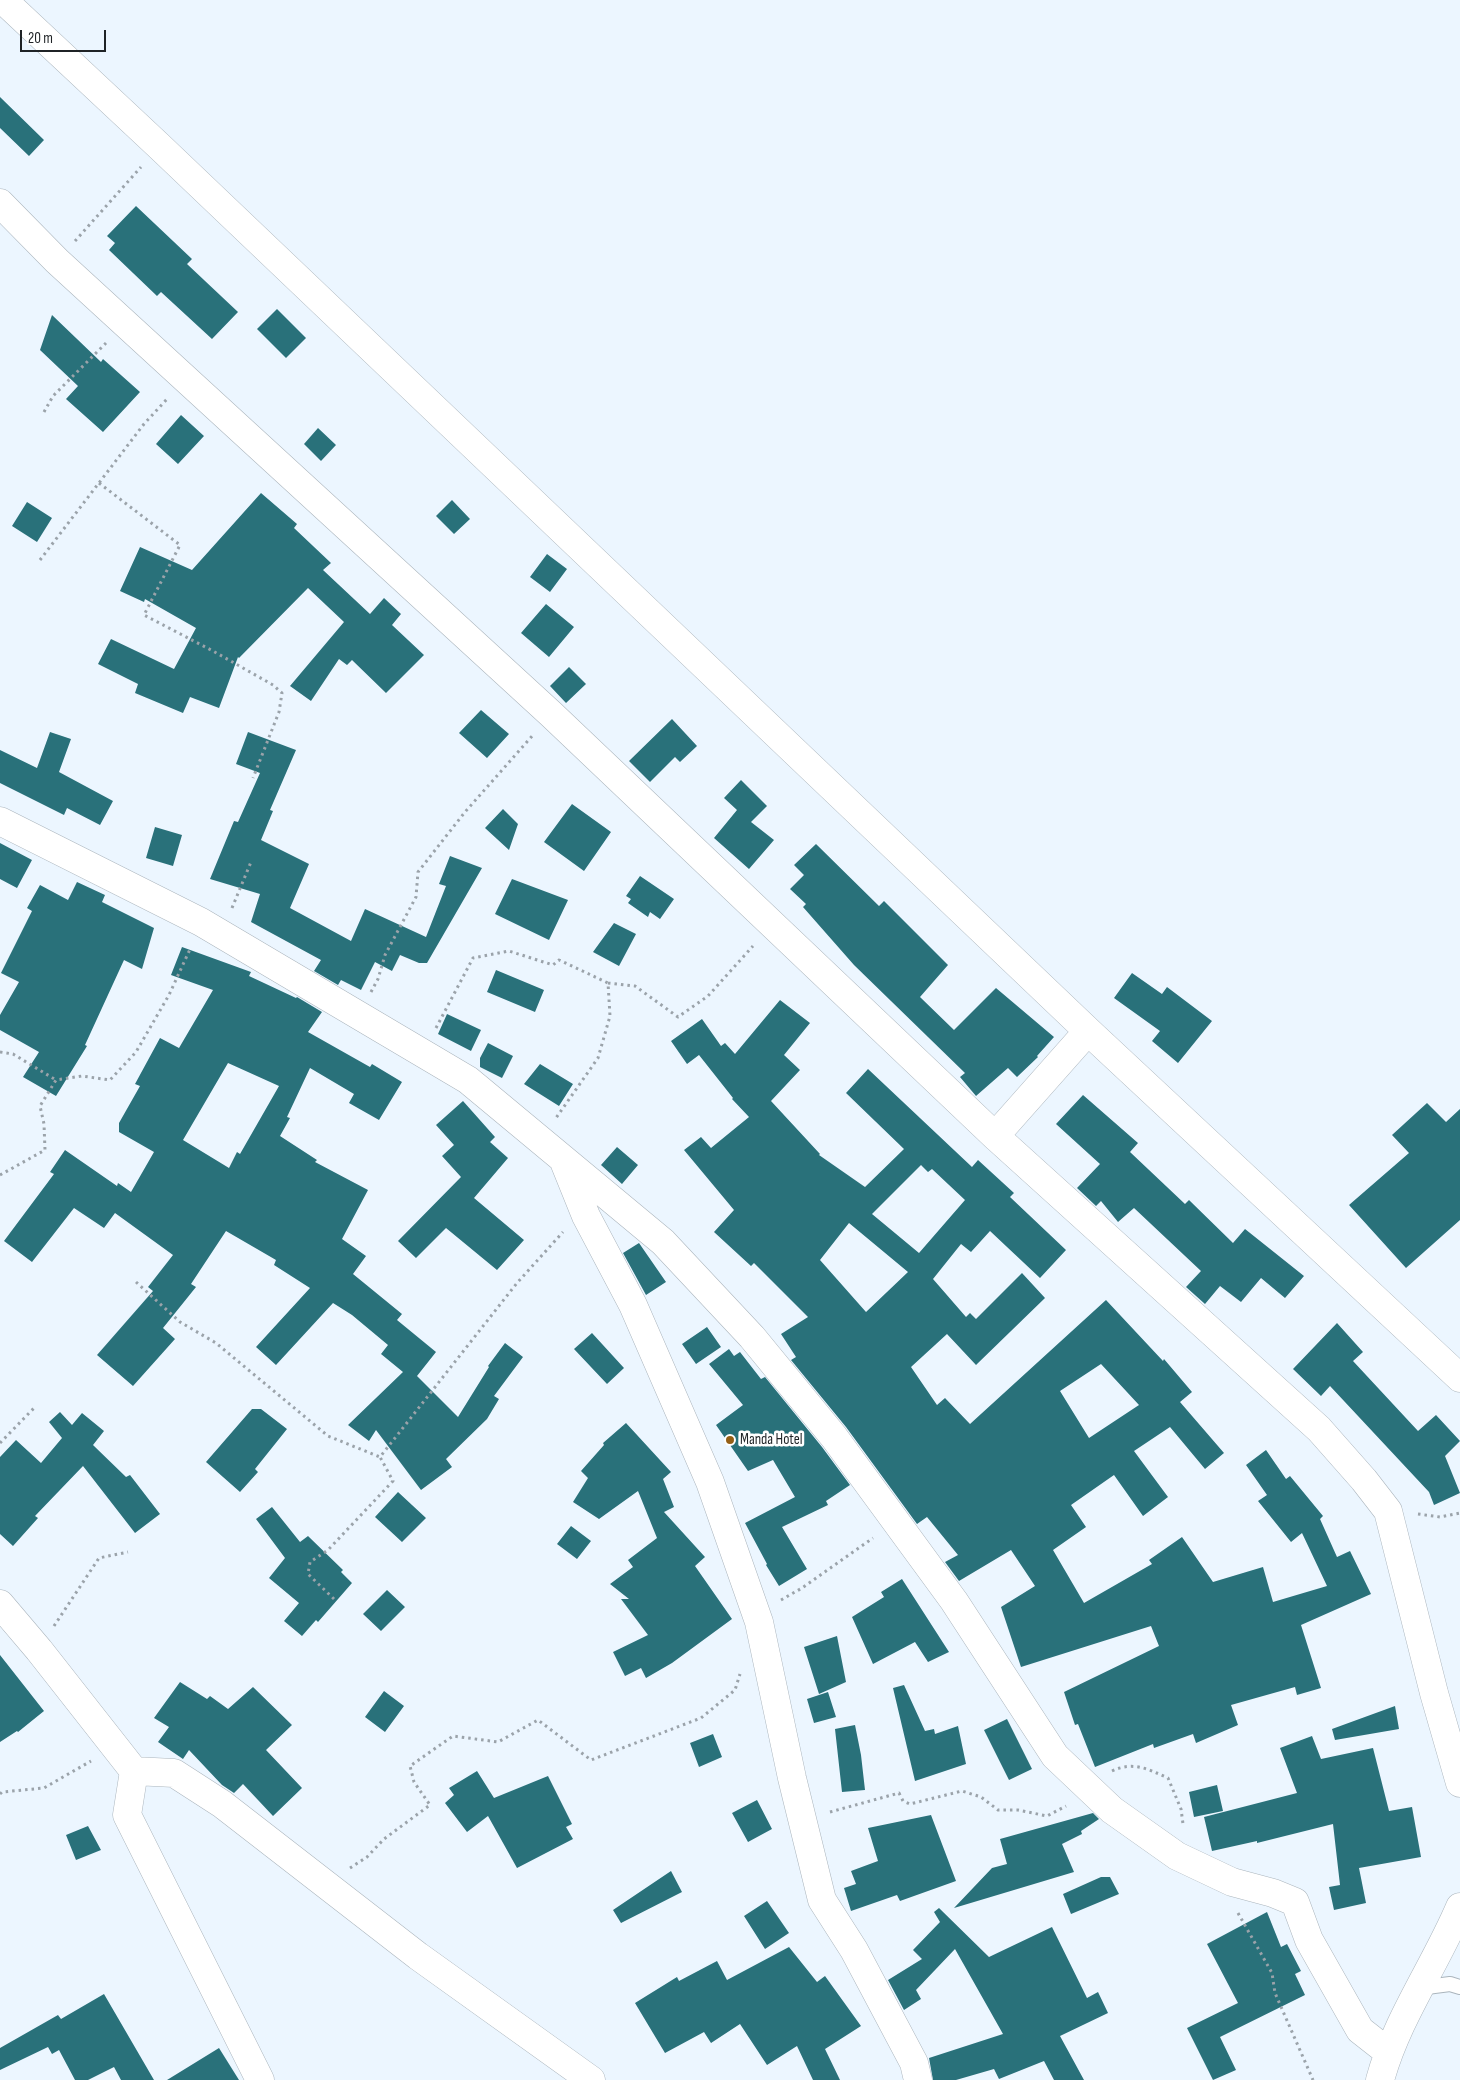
<!DOCTYPE html>
<html>
<head>
<meta charset="utf-8">
<style>
  body { margin:0 }
  #map { position:relative; width:1460px; height:2080px; overflow:hidden; background:#ecf6ff; font-family:"Sofia Sans Condensed",sans-serif }
  canvas { display:block }
  .scale { position:absolute; left:20px; top:30px; width:86px; height:22px; box-sizing:border-box; border:2px solid #1f2326; border-top:0; padding-left:6px; font-size:15px; line-height:18px; white-space:nowrap; color:#1f2326; -webkit-text-stroke:4px #fff; paint-order:stroke }
</style>
</head>
<body>
<div id="map">
<canvas width="1460" height="2080"></canvas>
<div class="scale">20 m</div>
</div>
<script>
const ctx = document.querySelector('canvas').getContext('2d');
ctx.lineJoin = 'round';
function fill(path, color) { ctx.fillStyle = color; ctx.fill(path, 'evenodd'); }
function stroke(path, color, width, dash) { ctx.strokeStyle = color; ctx.lineWidth = width; ctx.lineCap = dash ? 'butt' : 'round'; ctx.setLineDash(dash || []); ctx.stroke(path); }
function label(font, color, halo, rows, align = 'center') {
  ctx.font = font + ' "Sofia Sans Condensed",sans-serif'; ctx.lineWidth = 5; ctx.setLineDash([]); ctx.textBaseline = 'middle'; ctx.strokeStyle = halo; ctx.fillStyle = color; for (const [text, x, y, turn = 0] of rows) {
    ctx.save(); ctx.translate(x, y); ctx.rotate((+turn || 0) * Math.PI / 180); ctx.textAlign = isNaN(turn) ? turn : align; if (halo) ctx.strokeText(text, 0, 0); ctx.fillText(text, 0, 0); ctx.restore();
  }
}
fill(new Path2D(`
  M 0,97 L 44,140 L 29,156 L 0,128 Z
  M 136,206 L 192,259 L 187,264 L 238,312 L 212,339 L 161,292 L 157,296 L 109,250 L 115,243 L 107,236 Z
  M 277,309 L 306,338 L 286,358 L 257,329 Z
  M 52,315 L 101,362 L 103,359 L 140,392 L 103,432 L 66,399 L 78,386 L 40,350 Z
  M 181,415 L 204,436 L 178,464 L 156,444 Z
  M 318,428 L 336,445 L 321,461 L 304,444 Z
  M 261,493 L 297,524 L 294,528 L 331,563 L 323,570 L 370,614 L 384,598 L 401,614 L 392,625 L 424,655 L 386,693 L 352,660 L 347,665 L 339,659 L 311,701 L 290,686 L 344,622 L 308,588 L 239,658 L 238,657 L 219,708 L 190,697 L 183,713 L 135,693 L 138,684 L 98,664 L 111,639 L 174,669 L 196,628 L 145,599 L 144,602 L 120,591 L 140,547 L 192,570 Z
  M 452,500 L 470,519 L 454,534 L 436,516 Z
  M 27,502 L 52,518 L 37,542 L 12,526 Z
  M 547,554 L 567,569 L 550,592 L 530,577 Z
  M 546,604 L 574,627 L 549,657 L 521,633 Z
  M 569,667 L 586,684 L 566,703 L 550,686 Z
  M 481,710 L 509,734 L 487,758 L 459,733 Z
  M 672,719 L 697,746 L 680,762 L 675,757 L 650,782 L 629,761 Z
  M 50,732 L 71,739 L 59,772 L 113,801 L 100,825 L 67,808 L 64,815 L 0,783 L 0,750 L 37,768 Z
  M 248,732 L 296,750 L 270,810 L 273,811 L 261,840 L 309,864 L 290,908 L 351,941 L 365,909 L 426,937 L 446,886 L 439,884 L 450,856 L 482,868 L 427,963 L 419,963 L 400,955 L 392,971 L 375,962 L 361,990 L 341,980 L 338,985 L 314,971 L 321,960 L 251,922 L 260,894 L 210,879 L 234,821 L 238,822 L 260,773 L 236,764 Z
  M 741,780 L 767,806 L 751,822 L 774,840 L 749,869 L 714,838 L 737,810 L 724,798 Z
  M 572,804 L 611,832 L 584,871 L 544,842 Z
  M 503,809 L 518,824 L 509,850 L 485,828 Z
  M 155,827 L 182,835 L 173,866 L 146,858 Z
  M 0,843 L 32,860 L 17,888 L 0,879 Z
  M 816,844 L 879,906 L 884,901 L 948,965 L 920,997 L 954,1030 L 996,988 L 1054,1037 L 1037,1056 L 1038,1057 L 1017,1077 L 1008,1068 L 976,1096 L 960,1077 L 965,1073 L 854,965 L 803,907 L 806,904 L 790,889 L 804,875 L 794,865 Z
  M 640,876 L 674,899 L 660,919 L 650,912 L 648,917 L 628,903 L 631,899 L 626,896 Z
  M 512,879 L 568,900 L 549,940 L 495,914 Z
  M 77,882 L 105,895 L 102,902 L 154,928 L 142,969 L 124,960 L 85,1045 L 87,1046 L 56,1096 L 23,1077 L 39,1052 L 0,1030 L 0,1015 L 19,982 L 1,973 L 32,911 L 27,908 L 40,885 L 68,900 Z
  M 614,923 L 636,934 L 619,966 L 593,952 Z
  M 182,947 L 251,972 L 249,976 L 296,998 L 297,997 L 322,1012 L 308,1032 L 370,1067 L 372,1064 L 402,1082 L 379,1120 L 349,1103 L 354,1094 L 310,1068 L 287,1117 L 290,1118 L 280,1136 L 317,1160 L 315,1162 L 368,1190 L 342,1239 L 366,1256 L 353,1274 L 402,1314 L 397,1320 L 436,1352 L 417,1376 L 458,1417 L 489,1367 L 488,1366 L 505,1343 L 523,1357 L 494,1396 L 499,1399 L 487,1419 L 446,1459 L 452,1467 L 421,1490 L 376,1430 L 369,1441 L 348,1425 L 403,1372 L 381,1354 L 388,1345 L 352,1315 L 333,1303 L 276,1365 L 256,1347 L 310,1288 L 274,1265 L 276,1260 L 226,1231 L 191,1284 L 196,1287 L 163,1328 L 175,1339 L 133,1386 L 97,1355 L 153,1291 L 148,1287 L 173,1255 L 115,1213 L 104,1228 L 74,1208 L 32,1262 L 4,1241 L 54,1174 L 50,1172 L 65,1150 L 117,1186 L 118,1183 L 131,1192 L 154,1152 L 119,1132 L 119,1123 L 140,1086 L 135,1084 L 160,1038 L 179,1048 L 213,990 L 171,975 ZM 228,1063 L 279,1086 L 240,1154 L 237,1152 L 229,1168 L 183,1140 Z
  M 496,970 L 544,990 L 535,1012 L 487,992 Z
  M 1132,973 L 1162,994 L 1167,987 L 1212,1021 L 1178,1063 L 1152,1041 L 1160,1031 L 1114,998 Z
  M 780,1000 L 810,1023 L 784,1055 L 800,1070 L 771,1101 L 820,1154 L 819,1155 L 865,1187 L 904,1149 L 846,1093 L 868,1069 L 972,1167 L 978,1160 L 1014,1193 L 1010,1197 L 1066,1250 L 1040,1278 L 990,1231 L 971,1252 L 961,1244 L 933,1279 L 966,1317 L 970,1313 L 976,1319 L 1022,1273 L 1045,1298 L 976,1365 L 947,1334 L 911,1367 L 937,1405 L 945,1398 L 970,1424 L 1106,1300 L 1163,1361 L 1164,1359 L 1192,1392 L 1180,1402 L 1224,1453 L 1205,1469 L 1170,1427 L 1134,1451 L 1168,1497 L 1143,1516 L 1114,1475 L 1071,1505 L 1086,1527 L 1053,1550 L 1084,1603 L 1152,1564 L 1149,1560 L 1182,1537 L 1213,1582 L 1263,1567 L 1273,1602 L 1327,1586 L 1302,1533 L 1291,1542 L 1258,1501 L 1267,1495 L 1246,1465 L 1266,1450 L 1286,1479 L 1290,1476 L 1323,1516 L 1320,1519 L 1337,1557 L 1350,1551 L 1371,1594 L 1301,1625 L 1321,1688 L 1297,1695 L 1295,1687 L 1231,1705 L 1238,1725 L 1196,1743 L 1193,1734 L 1154,1748 L 1153,1744 L 1095,1767 L 1078,1724 L 1075,1725 L 1064,1692 L 1159,1646 L 1151,1626 L 1021,1667 L 1001,1607 L 1035,1586 L 1011,1550 L 959,1581 L 945,1562 L 958,1555 L 927,1517 L 917,1524 L 846,1427 L 791,1360 L 796,1357 L 781,1334 L 808,1317 L 754,1263 L 751,1266 L 714,1232 L 734,1210 L 684,1150 L 701,1137 L 711,1148 L 749,1117 L 732,1099 L 733,1098 L 699,1055 L 687,1064 L 671,1041 L 702,1019 L 721,1046 L 725,1043 L 735,1054 ZM 921,1165 L 928,1172 L 932,1169 L 965,1200 L 919,1253 L 872,1214 ZM 849,1223 L 908,1272 L 866,1312 L 820,1260 ZM 1101,1364 L 1139,1405 L 1089,1438 L 1060,1391 Z
  M 447,1014 L 481,1030 L 471,1051 L 438,1034 Z
  M 488,1043 L 513,1056 L 502,1078 L 480,1067 L 480,1058 Z
  M 540,1064 L 573,1084 L 559,1106 L 524,1084 Z
  M 1083,1095 L 1138,1143 L 1130,1152 L 1185,1204 L 1189,1200 L 1233,1243 L 1245,1229 L 1304,1276 L 1285,1298 L 1261,1278 L 1241,1302 L 1220,1286 L 1205,1304 L 1186,1287 L 1201,1271 L 1134,1208 L 1118,1222 L 1101,1201 L 1096,1206 L 1077,1188 L 1100,1164 L 1056,1124 Z
  M 463,1101 L 495,1137 L 490,1142 L 508,1158 L 474,1198 L 524,1240 L 497,1270 L 446,1228 L 416,1258 L 398,1241 L 461,1177 L 442,1156 L 454,1145 L 436,1125 Z
  M 1427,1103 L 1446,1122 L 1460,1109 L 1460,1220 L 1406,1268 L 1349,1205 L 1409,1153 L 1392,1135 Z
  M 617,1147 L 638,1165 L 622,1184 L 601,1165 Z
  M 639,1243 L 666,1282 L 646,1295 L 623,1253 Z
  M 1337,1323 L 1363,1352 L 1353,1361 L 1418,1431 L 1436,1415 L 1460,1441 L 1445,1456 L 1460,1493 L 1434,1505 L 1429,1492 L 1330,1386 L 1321,1396 L 1293,1369 Z
  M 707,1327 L 721,1347 L 696,1364 L 682,1344 Z
  M 592,1333 L 624,1368 L 607,1384 L 574,1349 Z
  M 729,1349 L 734,1356 L 740,1352 L 761,1379 L 765,1377 L 822,1447 L 850,1485 L 826,1501 L 828,1505 L 782,1527 L 807,1569 L 779,1586 L 766,1565 L 767,1564 L 745,1523 L 795,1497 L 773,1460 L 748,1471 L 716,1425 L 743,1405 L 709,1364 Z
  M 252,1409 L 261,1409 L 287,1429 L 255,1469 L 258,1472 L 240,1492 L 206,1462 Z
  M 60,1412 L 72,1425 L 82,1413 L 104,1431 L 93,1445 L 126,1477 L 130,1475 L 160,1514 L 135,1533 L 83,1466 L 35,1516 L 38,1518 L 13,1546 L 0,1534 L 0,1457 L 16,1440 L 41,1463 L 62,1438 L 49,1422 Z
  M 626,1423 L 671,1472 L 663,1479 L 674,1507 L 664,1512 L 705,1557 L 695,1566 L 732,1619 L 672,1663 L 646,1678 L 641,1668 L 625,1676 L 613,1652 L 648,1635 L 621,1599 L 629,1599 L 610,1584 L 633,1567 L 628,1560 L 657,1538 L 638,1491 L 599,1519 L 573,1502 L 588,1478 L 581,1471 L 604,1445 L 603,1443 Z
  M 398,1492 L 426,1518 L 402,1542 L 375,1517 Z
  M 272,1507 L 300,1542 L 308,1536 L 343,1570 L 341,1572 L 352,1583 L 318,1622 L 316,1620 L 302,1636 L 284,1621 L 299,1603 L 269,1578 L 285,1558 L 256,1519 Z
  M 571,1526 L 591,1541 L 577,1559 L 557,1544 Z
  M 902,1579 L 949,1652 L 928,1662 L 915,1642 L 873,1664 L 852,1617 L 884,1597 L 881,1592 Z
  M 387,1590 L 405,1607 L 381,1631 L 363,1614 Z
  M 837,1636 L 846,1682 L 819,1694 L 804,1647 Z
  M 0,1655 L 44,1711 L 18,1732 L 17,1731 L 0,1742 Z
  M 180,1682 L 207,1699 L 210,1696 L 228,1709 L 253,1687 L 292,1725 L 266,1750 L 302,1788 L 273,1816 L 243,1784 L 234,1793 L 222,1785 L 189,1750 L 183,1759 L 158,1742 L 169,1727 L 154,1718 Z
  M 904,1685 L 925,1731 L 934,1729 L 935,1734 L 958,1726 L 966,1764 L 915,1781 L 893,1688 Z
  M 384,1691 L 404,1706 L 385,1732 L 365,1717 Z
  M 828,1692 L 836,1717 L 814,1723 L 807,1699 Z
  M 1395,1706 L 1399,1729 L 1335,1740 L 1332,1729 Z
  M 1007,1719 L 1032,1769 L 1009,1780 L 984,1730 Z
  M 855,1725 L 861,1755 L 865,1790 L 842,1792 L 835,1729 Z
  M 713,1734 L 722,1757 L 699,1767 L 690,1743 Z
  M 1312,1736 L 1321,1759 L 1373,1748 L 1389,1811 L 1412,1807 L 1421,1857 L 1359,1868 L 1366,1903 L 1334,1910 L 1329,1887 L 1340,1885 L 1333,1824 L 1257,1843 L 1257,1841 L 1212,1851 L 1204,1817 L 1297,1793 L 1280,1748 Z
  M 477,1771 L 494,1798 L 548,1776 L 572,1824 L 566,1827 L 573,1839 L 517,1868 L 488,1816 L 467,1832 L 445,1803 L 454,1795 L 449,1788 Z
  M 1217,1785 L 1223,1811 L 1194,1817 L 1189,1792 Z
  M 757,1800 L 772,1829 L 748,1842 L 732,1813 Z
  M 1093,1813 L 1099,1819 L 1081,1831 L 1082,1834 L 1062,1844 L 1074,1872 L 954,1908 L 992,1868 L 1007,1864 L 1000,1839 Z
  M 931,1815 L 956,1881 L 900,1901 L 897,1895 L 851,1911 L 844,1888 L 856,1884 L 851,1871 L 878,1861 L 868,1828 Z
  M 88,1826 L 101,1850 L 76,1860 L 66,1835 Z
  M 671,1871 L 682,1892 L 621,1923 L 613,1910 Z
  M 1101,1877 L 1110,1877 L 1119,1894 L 1071,1914 L 1063,1894 Z
  M 767,1901 L 789,1933 L 765,1949 L 744,1916 Z
  M 939,1908 L 989,1957 L 1052,1927 L 1087,1998 L 1098,1992 L 1108,2013 L 1060,2036 L 1084,2080 L 1054,2080 L 1044,2061 L 999,2079 L 994,2069 L 956,2080 L 933,2080 L 929,2058 L 1003,2034 L 955,1949 L 916,1990 L 921,1999 L 904,2010 L 888,1980 L 922,1959 L 913,1950 L 940,1922 L 934,1912 Z
  M 1267,1912 L 1281,1947 L 1287,1944 L 1301,1971 L 1295,1974 L 1305,1995 L 1220,2037 L 1236,2070 L 1213,2080 L 1187,2028 L 1238,2003 L 1207,1944 Z
  M 789,1947 L 817,1982 L 825,1976 L 861,2026 L 825,2049 L 840,2080 L 813,2080 L 797,2046 L 767,2065 L 740,2024 L 711,2043 L 704,2032 L 665,2053 L 635,2003 L 677,1977 L 679,1981 L 717,1961 L 727,1980 Z
  M 104,1994 L 154,2080 L 121,2080 L 114,2067 L 88,2080 L 75,2080 L 59,2050 L 52,2054 L 48,2047 L 0,2070 L 0,2048 L 58,2015 L 61,2019 Z
  M 219,2048 L 239,2080 L 167,2080 Z`), '#29717a');
const lane = new Path2D(`
  M 1419,1988 L 1450,1984 L 1460,1987`);
const street = new Path2D(`
  M 3,0 L 159,146 L 1088,1031 L 1460,1378
  M 0,203 L 57,261 L 551,714 L 995,1136 L 1319,1429 L 1364,1480 L 1388,1511 L 1434,1693 L 1460,1783
  M 0,821 L 201,922 L 468,1080 L 663,1242 L 752,1337 L 834,1437 L 954,1601 L 1055,1756 L 1112,1810 L 1177,1856 L 1232,1882 L 1273,1893 L 1295,1902 L 1309,1940 L 1360,2030 L 1388,2052
  M 995,1136 L 1088,1031
  M 565,1164 L 586,1216 L 633,1305 L 710,1482 L 759,1622 L 792,1778 L 822,1900 L 854,1950 L 914,2063 L 918,2080
  M 0,1604 L 39,1650 L 134,1771 L 127,1815 L 260,2080
  M 134,1771 L 174,1773 L 222,1804 L 418,1956 L 591,2080
  M 1380,2080 C 1397,2018 1435,1966 1460,1907`);
stroke(lane, '#abb5bd', 16);
stroke(street, '#abb5bd', 29);
stroke(new Path2D(`
  M 75,241 L 141,167
  M 44,412 L 53,396 L 106,343
  M 99,483 L 180,545 L 144,615 L 213,651 L 273,685 L 282,693 L 279,712 L 253,778
  M 40,560 L 144,424 L 167,399
  M 232,908 L 251,862
  M 608,983 L 635,986 L 678,1017 L 708,996 L 753,946
  M 371,992 L 378,979 L 385,955 L 416,897 L 418,872 L 465,812 L 533,735
  M 436,1028 L 473,958 L 509,951 L 553,965 L 559,960 L 608,983 L 610,1016 L 598,1058 L 556,1118
  M 0,1052 L 13,1054 L 56,1080
  M 0,1175 L 45,1150 L 44,1124 L 40,1106 L 56,1080 L 82,1076 L 110,1080 L 136,1052 L 169,995 L 191,947
  M 136,1282 L 180,1322 L 216,1343 L 328,1436 L 380,1457
  M 0,1443 L 35,1407
  M 1418,1514 L 1440,1517 L 1460,1513
  M 334,1599 L 308,1574 L 310,1562 L 328,1550 L 393,1481 L 380,1457 L 517,1283 L 563,1232
  M 781,1600 L 802,1588 L 873,1538
  M 54,1626 L 99,1558 L 128,1552
  M 1112,1771 C 1133,1761 1148,1769 1168,1778 L 1181,1809 L 1183,1824
  M 0,1794 L 2,1792 L 44,1788 L 91,1761
  M 830,1812 L 899,1793 L 903,1801 L 910,1804 L 962,1791 L 981,1797 L 998,1810 L 1018,1810 L 1047,1816 L 1066,1806
  M 350,1868 L 367,1857 L 384,1839 L 430,1805 L 414,1782 L 410,1766 L 453,1736 L 498,1742 L 538,1720 L 591,1760 L 701,1718 L 735,1690 L 740,1674
  M 1238,1913 L 1272,1973 L 1275,1993 L 1313,2080`), '#9ba3aa', 3, [2.5, 4]);
stroke(lane, '#fff', 14);
stroke(street, '#fff', 28);
for (const [x, y, r, color] of [
  [730,1440,5,"#945f15"]
]) { const dot = new Path2D(); dot.arc(x, y, r, 0, 2 * Math.PI); ctx.fillStyle = color; ctx.fill(dot); stroke(dot, '#fff', 2); }
label('15px', '#1f2326', '#fff', [
  ["Manda Hotel",740,1440]
], 'left');
</script>
</body>
</html>
